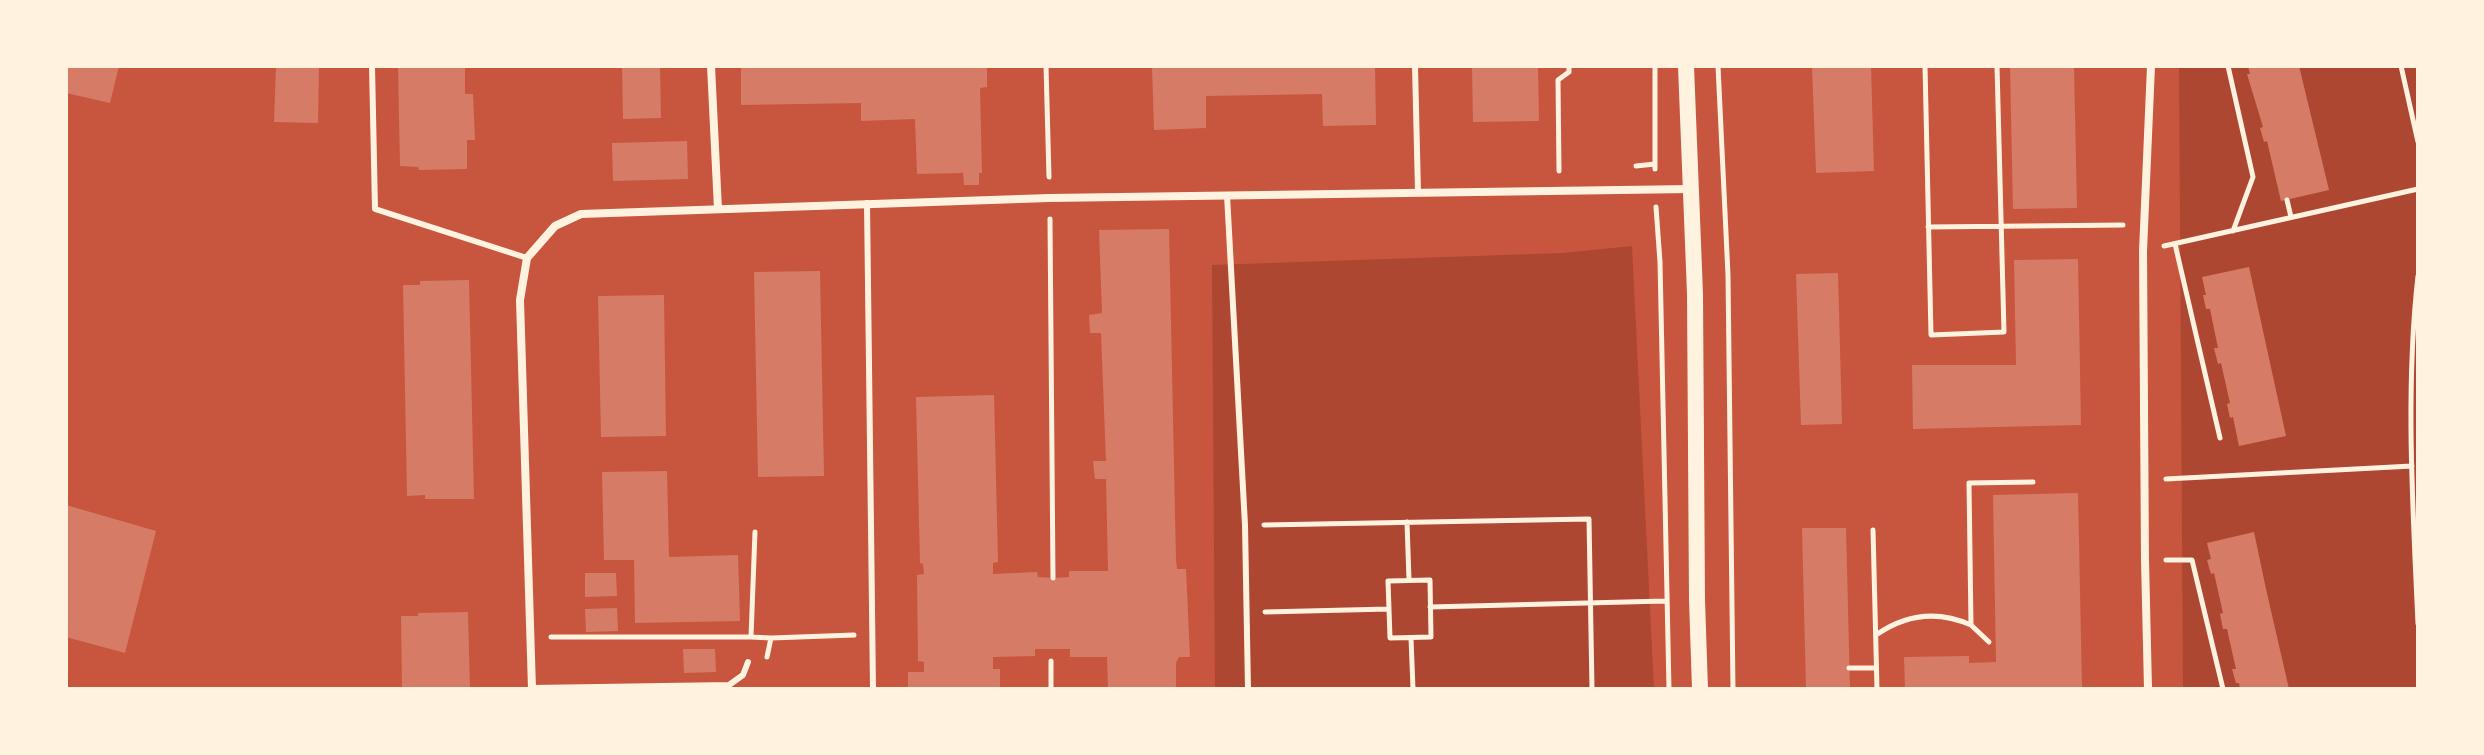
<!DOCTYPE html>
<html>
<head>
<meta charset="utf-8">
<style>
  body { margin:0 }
  #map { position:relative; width:2484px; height:755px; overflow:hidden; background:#c8553d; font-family:Overpass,sans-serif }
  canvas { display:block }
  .frame { position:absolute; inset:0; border:68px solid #fff3e0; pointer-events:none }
</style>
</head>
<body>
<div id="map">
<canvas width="2484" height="755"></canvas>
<div class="frame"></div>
</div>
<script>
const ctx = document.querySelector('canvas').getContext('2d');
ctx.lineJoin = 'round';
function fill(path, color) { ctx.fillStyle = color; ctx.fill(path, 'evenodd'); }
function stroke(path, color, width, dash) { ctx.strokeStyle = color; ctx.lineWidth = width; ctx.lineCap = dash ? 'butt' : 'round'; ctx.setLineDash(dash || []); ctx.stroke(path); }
fill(new Path2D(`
  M 2179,66 L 2418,66 L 2418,689 L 2183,689 Z
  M 1632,246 L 1654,689 L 1215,689 L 1212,265 L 1563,253 Z`), '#ae4732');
fill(new Path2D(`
  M 66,66 L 119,66 L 110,103 L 66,93 Z
  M 276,66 L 319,66 L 318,123 L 274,122 Z
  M 398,66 L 465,66 L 465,94 L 473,94 L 475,140 L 467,140 L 467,169 L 419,170 L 418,167 L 400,166 Z
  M 622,66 L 660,66 L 661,118 L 623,119 Z
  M 741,66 L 987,66 L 987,87 L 980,88 L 982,173 L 979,173 L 979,185 L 964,185 L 963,173 L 917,174 L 915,119 L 861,121 L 861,103 L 741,105 Z
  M 1152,66 L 1375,66 L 1376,125 L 1323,126 L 1322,94 L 1206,96 L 1206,128 L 1154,130 Z
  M 1472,66 L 1538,66 L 1539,121 L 1473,122 Z
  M 1812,66 L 1871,66 L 1874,171 L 1816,173 Z
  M 2010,66 L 2074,66 L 2077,208 L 2013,209 Z
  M 2248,66 L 2299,66 L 2329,190 L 2281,201 L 2267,141 L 2264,142 L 2260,128 L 2263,127 L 2247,74 L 2250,74 Z
  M 687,141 L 688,179 L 613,181 L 612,143 Z
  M 1169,229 L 1176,560 L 1177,569 L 1186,569 L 1190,657 L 1179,657 L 1176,663 L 1176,689 L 1108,689 L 1107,657 L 1070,657 L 1070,649 L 1035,649 L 1035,656 L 993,657 L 993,669 L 1000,669 L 1000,689 L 908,689 L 908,672 L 924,672 L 924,662 L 918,661 L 917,575 L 924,574 L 923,564 L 920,563 L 916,397 L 994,395 L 998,562 L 993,563 L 993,574 L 1037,572 L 1038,577 L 1053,578 L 1069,577 L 1069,571 L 1108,571 L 1106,479 L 1095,479 L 1093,461 L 1106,461 L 1101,333 L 1090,333 L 1089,315 L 1102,313 L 1099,230 Z
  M 2078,259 L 2081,425 L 1913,429 L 1912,365 L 2016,365 L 2014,260 Z
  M 2249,267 L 2286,436 L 2239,446 L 2233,417 L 2230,418 L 2227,404 L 2230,403 L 2221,363 L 2218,364 L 2214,348 L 2218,348 L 2210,309 L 2206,309 L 2203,295 L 2206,295 L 2202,277 Z
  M 820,271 L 824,476 L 758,477 L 754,272 Z
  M 1838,273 L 1842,424 L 1801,425 L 1796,274 Z
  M 469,280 L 474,499 L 425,499 L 425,495 L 407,496 L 403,285 L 420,285 L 420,281 Z
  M 664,295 L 666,436 L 601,437 L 598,296 Z
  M 667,471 L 669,557 L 738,555 L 740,621 L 635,623 L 634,560 L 604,560 L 602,472 Z
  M 2078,493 L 2082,689 L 1905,689 L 1904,657 L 1969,656 L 1969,663 L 1996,662 L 1993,495 Z
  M 66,505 L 156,531 L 125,653 L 66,637 Z
  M 1802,528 L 1846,528 L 1850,689 L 1806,689 Z
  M 2254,532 L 2266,589 L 2289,689 L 2240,689 L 2239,683 L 2236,683 L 2232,669 L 2236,669 L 2233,656 L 2227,629 L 2223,629 L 2220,614 L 2223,613 L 2214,573 L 2211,574 L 2207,560 L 2211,559 L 2207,543 Z
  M 585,573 L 616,573 L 617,596 L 585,597 Z
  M 617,608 L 618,631 L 586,632 L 585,609 Z
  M 468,612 L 470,689 L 402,689 L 401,616 L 418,616 L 418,613 Z
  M 683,649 L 715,649 L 716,672 L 684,673 Z`), '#d67c66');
stroke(new Path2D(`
  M 1046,66 L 1049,177
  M 1718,66 L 1728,275 L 1733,689
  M 1925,66 L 1931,335 L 2004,332 L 1997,66
  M 2228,66 L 2253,177 L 2233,231
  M 2401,66 L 2418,142
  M 1636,166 L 1655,164
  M 1655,169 L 1655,66
  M 1559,171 L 1558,80 L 1569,72 L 1569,66
  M 2287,200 L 2291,217
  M 1656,207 L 1660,262 L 1669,689
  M 1050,219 L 1053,578
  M 1928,227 L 2123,225
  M 2175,244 L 2220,438
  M 2164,246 L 2418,189
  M 2418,276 C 2405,391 2413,508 2418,624
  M 2166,479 L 2412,466
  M 1407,522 L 1409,580
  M 1264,525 L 1589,519 L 1592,689
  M 1873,530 L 1877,689
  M 2166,560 L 2192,560 L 2223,689
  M 1430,607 L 1665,601
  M 1265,612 L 1389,609 L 1388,581 L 1430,580 L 1431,637 L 1390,638 L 1389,609
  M 1971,625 L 1989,642
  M 1876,635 C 1906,614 1937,610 1971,625 L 1969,483 L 2033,482
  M 551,637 L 751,637 L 755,532
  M 751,637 L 771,638
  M 1411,638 L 1413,689
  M 767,657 L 771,638 L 854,635
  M 1051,661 L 1051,689
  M 1849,668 L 1876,668`), '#fff3e0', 5);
stroke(new Path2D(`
  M 372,66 L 375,209 L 527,258
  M 1415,66 L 1418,192
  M 1227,195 L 1245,525 L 1248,689
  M 867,203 L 873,689
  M 532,688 L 729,685 L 743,675 L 748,662`), '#fff3e0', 6);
stroke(new Path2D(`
  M 711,66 L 718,209
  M 532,689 L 520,300 L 527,258 L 555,226 L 581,214 L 1049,198 L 1691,189
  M 2148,689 L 2145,560 L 2143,251 L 2151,66`), '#fff3e0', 8);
stroke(new Path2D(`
  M 1686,66 L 1695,294 L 1697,600 L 1700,689`), '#fff3e0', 16);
</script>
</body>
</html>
